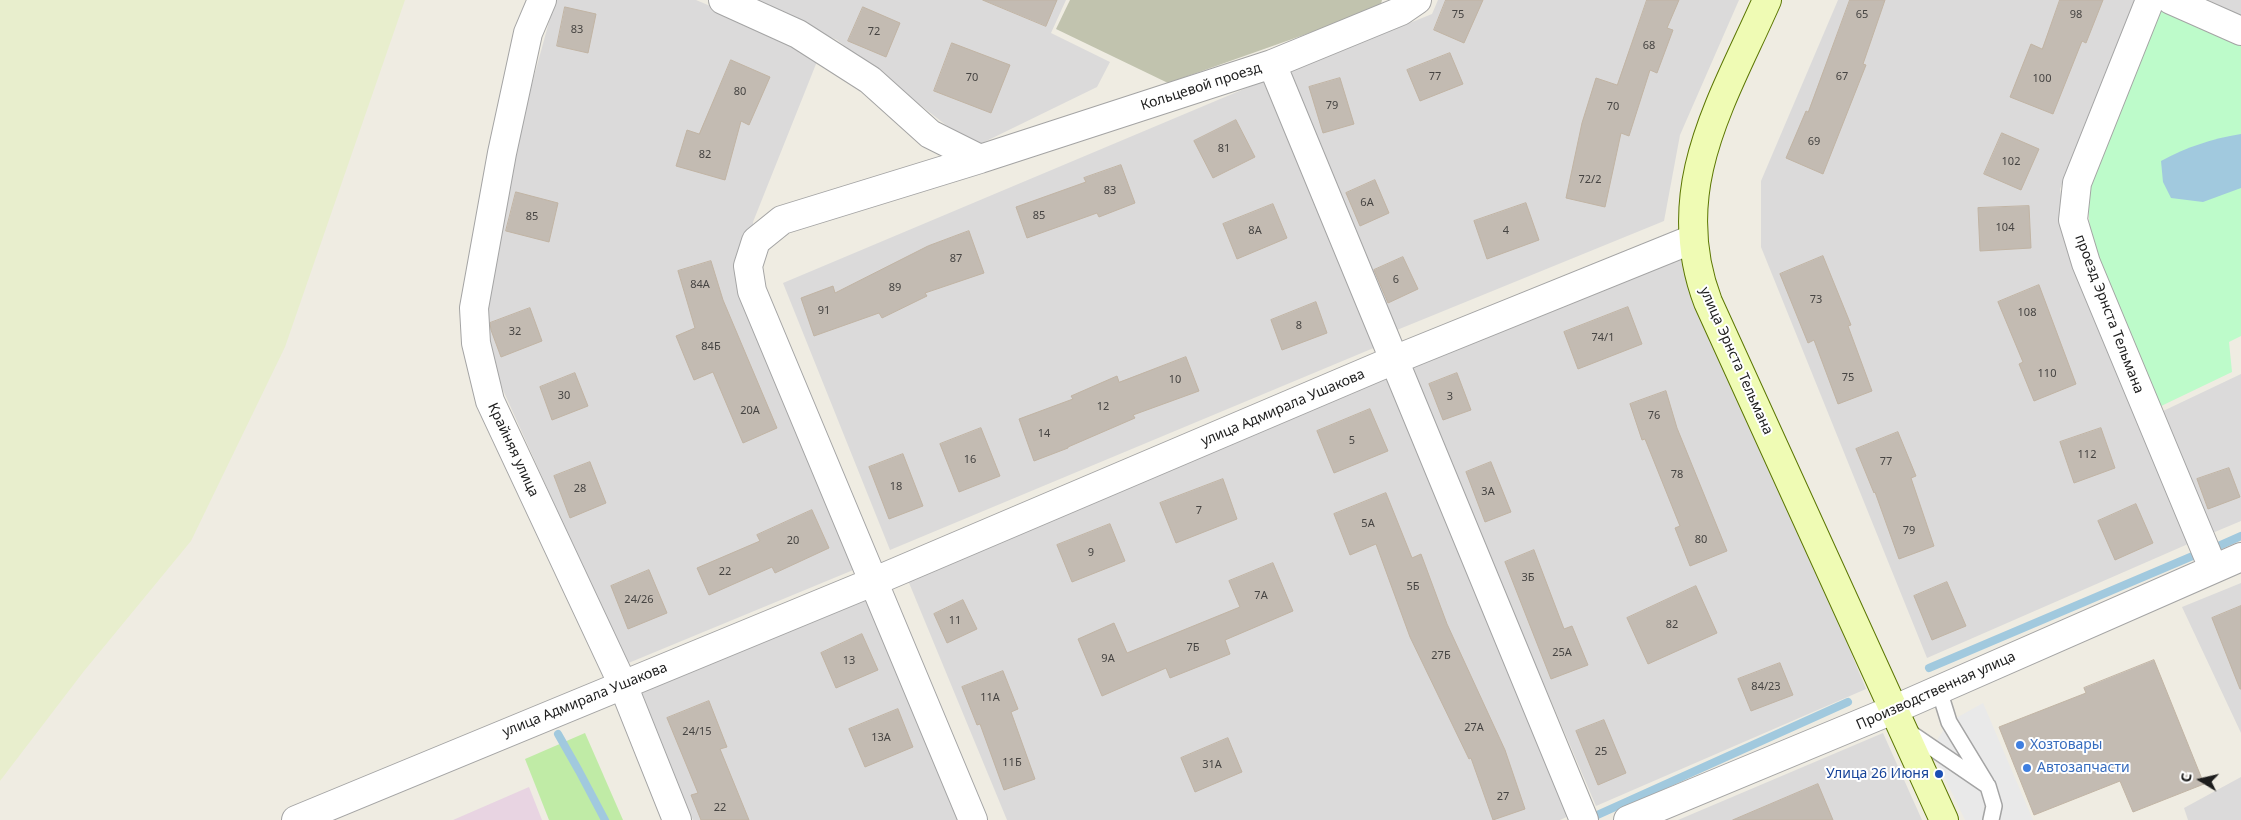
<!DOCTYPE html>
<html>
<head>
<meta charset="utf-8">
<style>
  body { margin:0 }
  #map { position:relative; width:2241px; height:820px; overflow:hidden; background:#efece2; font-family:"Noto Sans",sans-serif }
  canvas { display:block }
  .north { position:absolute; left:2176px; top:755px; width:50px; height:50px; -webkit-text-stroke:4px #fff; paint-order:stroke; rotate:279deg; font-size:14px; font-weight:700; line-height:20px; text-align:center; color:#1d1d1d }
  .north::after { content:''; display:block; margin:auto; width:18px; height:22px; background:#1d1d1d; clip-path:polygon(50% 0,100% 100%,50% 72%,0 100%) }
</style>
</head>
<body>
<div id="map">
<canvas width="2241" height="820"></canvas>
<div class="north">С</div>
</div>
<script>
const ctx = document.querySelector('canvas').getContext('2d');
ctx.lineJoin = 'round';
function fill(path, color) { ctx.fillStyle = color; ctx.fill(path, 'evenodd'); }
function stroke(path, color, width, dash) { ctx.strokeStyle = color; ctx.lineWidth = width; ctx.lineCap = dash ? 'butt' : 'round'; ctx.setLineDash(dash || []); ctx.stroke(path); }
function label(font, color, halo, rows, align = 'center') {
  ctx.font = font + ' "Noto Sans",sans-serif'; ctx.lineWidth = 4; ctx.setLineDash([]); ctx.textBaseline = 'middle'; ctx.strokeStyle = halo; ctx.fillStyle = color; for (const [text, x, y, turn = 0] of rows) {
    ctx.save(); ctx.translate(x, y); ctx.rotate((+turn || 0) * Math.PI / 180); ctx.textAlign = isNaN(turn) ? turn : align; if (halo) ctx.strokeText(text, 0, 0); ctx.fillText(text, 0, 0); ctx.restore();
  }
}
fill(new Path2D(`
  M 555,0 L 696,0 L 801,44 L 818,59 L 753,222 L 756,278 L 875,561 L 626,664 L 503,390 L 485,340 L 484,303 L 522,120 Z
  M 747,0 L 1066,0 L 1051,33 L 1110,62 L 1097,87 L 974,147 L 837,40 Z
  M 1438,0 L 1739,0 L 1680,135 L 1664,221 L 1392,332 L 1285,73 L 1432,14 Z
  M 1838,0 L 2139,0 L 2108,70 L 2060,189 L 2068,242 L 2188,544 L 1927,658 L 1761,247 L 1761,181 Z
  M 2205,0 L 2241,0 L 2241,15 Z
  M 1263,81 L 1376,347 L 890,550 L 783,283 Z
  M 1687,255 L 1866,689 L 1596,806 L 1408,367 Z
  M 1390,373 L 1571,815 L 1560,820 L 1007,820 L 907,578 Z
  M 2241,374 L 2241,521 L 2210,534 L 2161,412 Z
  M 2241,583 L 2241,733 L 2182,607 Z
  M 884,584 L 981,820 L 693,820 L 639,694 Z
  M 1883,733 L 1922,820 L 1678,820 Z
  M 2241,777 L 2241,820 L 2188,820 L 2184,808 Z`), '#dbdada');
fill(new Path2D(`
  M 529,787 L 542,820 L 453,820 Z`), '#e8d4e2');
fill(new Path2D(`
  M 1070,0 L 1382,0 L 1380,8 L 1168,83 L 1056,29 Z`), '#c1c3ae');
fill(new Path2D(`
  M 0,0 L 405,0 L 285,347 L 191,541 L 84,671 L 0,781 Z`), '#e8eecd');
fill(new Path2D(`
  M 585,733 L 623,820 L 549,820 L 525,759 Z`), '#c0eba6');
fill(new Path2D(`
  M 2157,5 L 2241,40 L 2241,336 L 2229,342 L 2232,372 L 2157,408 L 2092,256 L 2087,191 Z`), '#bdfbca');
fill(new Path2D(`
  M 1983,703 L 2033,820 L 1965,820 L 1931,749 L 1949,722 Z`), '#e9e9e9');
fill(new Path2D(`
  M 2241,134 L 2241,188 L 2203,202 L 2171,198 L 2163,182 L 2161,161 C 2187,147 2211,139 2241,134 Z`), '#a1c9de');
stroke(new Path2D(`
  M 2214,548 L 2241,536
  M 1929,668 L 2195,555
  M 558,734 L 579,771 L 605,820
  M 1593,817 L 1848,702`), '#a1c9de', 8);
const building = new Path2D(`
  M 983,0 L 1057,0 L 1046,26 Z
  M 1446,0 L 1483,0 L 1464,43 L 1434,30 Z
  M 1647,0 L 1679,0 L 1667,28 L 1673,30 L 1657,73 L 1650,70 L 1629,136 L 1621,133 L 1605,207 L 1566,198 L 1582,123 L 1596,78 L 1617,85 Z
  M 1850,0 L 1885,0 L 1863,64 L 1866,65 L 1823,174 L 1786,158 L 1806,111 L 1808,112 Z
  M 2060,0 L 2103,0 L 2086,43 L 2082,41 L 2053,114 L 2010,97 L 2031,44 L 2042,49 Z
  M 565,7 L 596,14 L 588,53 L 557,46 Z
  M 863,7 L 900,23 L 886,57 L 848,41 Z
  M 952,43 L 1010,65 L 991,113 L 934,91 Z
  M 1450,53 L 1463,84 L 1420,101 L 1407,70 Z
  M 731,60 L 770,77 L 749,125 L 741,121 L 725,180 L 676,166 L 687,130 L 699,134 Z
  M 1340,78 L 1354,124 L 1323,133 L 1309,87 Z
  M 1236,120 L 1255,157 L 1213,178 L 1194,141 Z
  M 2002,133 L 2039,149 L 2021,190 L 1984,174 Z
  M 1121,165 L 1135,203 L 1099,217 L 1097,213 L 1027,238 L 1016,207 L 1086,182 L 1084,178 Z
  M 1375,180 L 1389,213 L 1360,226 L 1346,193 Z
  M 516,192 L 558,203 L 549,242 L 506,231 Z
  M 1526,203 L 1539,240 L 1487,259 L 1474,221 Z
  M 1273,204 L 1287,238 L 1237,259 L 1223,224 Z
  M 2029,206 L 2031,248 L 1980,251 L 1978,208 Z
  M 969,231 L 984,273 L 925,293 L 927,296 L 882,318 L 879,313 L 814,336 L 801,298 L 833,286 L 835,293 L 928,246 Z
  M 1823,256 L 1851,325 L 1848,326 L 1872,391 L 1838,404 L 1814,340 L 1808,343 L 1780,274 Z
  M 1403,257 L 1418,289 L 1388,303 L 1374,270 Z
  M 711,261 L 723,300 L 777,428 L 743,443 L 713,372 L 694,380 L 676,336 L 695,328 L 678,271 Z
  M 2039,285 L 2076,384 L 2034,401 L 2019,364 L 2023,362 L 1998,302 Z
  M 1316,302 L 1327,333 L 1282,350 L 1271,320 Z
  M 1628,307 L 1642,344 L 1578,369 L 1564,332 Z
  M 530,308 L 542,341 L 501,357 L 491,330 L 490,323 Z
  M 1186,357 L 1199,391 L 1133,415 L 1135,418 L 1068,447 L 1068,448 L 1034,461 L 1019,419 L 1073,399 L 1071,396 L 1117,376 L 1119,382 Z
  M 575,373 L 588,406 L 552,420 L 540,387 Z
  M 1457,373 L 1471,410 L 1443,420 L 1429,384 Z
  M 1666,391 L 1677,428 L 1727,551 L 1690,566 L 1675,528 L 1680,526 L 1645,439 L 1642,440 L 1630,404 Z
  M 1370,409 L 1388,451 L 1334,473 L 1317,431 Z
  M 981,428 L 1000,476 L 959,492 L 940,444 Z
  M 2101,428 L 2115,468 L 2074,483 L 2060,442 Z
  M 1898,432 L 1916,476 L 1911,478 L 1934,546 L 1899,559 L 1875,492 L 1874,493 L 1856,449 Z
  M 903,454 L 923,506 L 889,519 L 869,467 Z
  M 590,462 L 606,503 L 570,518 L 554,476 Z
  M 1491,462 L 1511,512 L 1485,522 L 1466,472 Z
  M 2229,468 L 2240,497 L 2208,509 L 2197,479 Z
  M 1223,479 L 1237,519 L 1176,543 L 1160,503 Z
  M 1386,493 L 1412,558 L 1421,554 L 1447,624 L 1505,750 L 1525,809 L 1493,820 L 1471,758 L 1469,759 L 1410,637 L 1376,544 L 1350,555 L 1334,514 Z
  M 2136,504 L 2153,543 L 2115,560 L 2098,521 Z
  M 812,510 L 829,548 L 775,573 L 772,567 L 709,595 L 697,568 L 760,541 L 757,535 Z
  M 1110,524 L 1125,561 L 1072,582 L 1057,545 Z
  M 1534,550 L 1564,629 L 1572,626 L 1588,665 L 1551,679 L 1505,562 Z
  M 1273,563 L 1293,611 L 1225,640 L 1230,654 L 1170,678 L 1166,668 L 1102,696 L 1078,639 L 1114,623 L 1127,653 L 1240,607 L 1229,581 Z
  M 649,570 L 667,613 L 628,629 L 611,586 Z
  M 1947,582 L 1966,626 L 1932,640 L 1914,596 Z
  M 1696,586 L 1717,633 L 1648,664 L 1627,618 Z
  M 963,600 L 977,629 L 947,643 L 934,614 Z
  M 2241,606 L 2241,689 L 2240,689 L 2212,618 Z
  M 862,634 L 878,670 L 836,688 L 821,653 Z
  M 2154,660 L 2204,784 L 2133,812 L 2120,781 L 2034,815 L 1999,727 L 2086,693 L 2084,688 Z
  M 1780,663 L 1793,695 L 1751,711 L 1738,679 Z
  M 1003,671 L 1018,709 L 1011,712 L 1035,779 L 1004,790 L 980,724 L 977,725 L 962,687 Z
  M 709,701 L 727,747 L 720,749 L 749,820 L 701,820 L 691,795 L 698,793 L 667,718 Z
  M 898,709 L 913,747 L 865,767 L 849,729 Z
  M 1604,720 L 1626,773 L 1598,785 L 1576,731 Z
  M 1228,738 L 1242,772 L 1195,792 L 1181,758 Z
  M 1818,784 L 1833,820 L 1733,820 Z`);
fill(building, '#c3bbb2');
stroke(building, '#c1b4a4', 1);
const lane = new Path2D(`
  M 1939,690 L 1949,722 L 1986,783
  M 1909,732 L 1988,786 L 1994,806 L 1991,820`);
const street = new Path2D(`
  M 542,0 L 528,33 L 502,153 L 474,308 L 476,343 L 490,401 L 623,685 L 677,820
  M 723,0 L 798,34 L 870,80 L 930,134 L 980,159 L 1272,64 L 1401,11 L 1417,0
  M 2150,0 L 2077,183 L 2073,220 L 2086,263 L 2213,568
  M 2171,0 L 2241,31
  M 1272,64 L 1584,820
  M 296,820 L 875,581 L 1394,360 L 1693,239
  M 973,820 L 752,291 L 748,266 L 756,241 L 782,220 L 980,159
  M 1628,820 L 1895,709 L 2241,557`);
const secondary = new Path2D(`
  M 1767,0 C 1723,100 1665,189 1708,302 L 1944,820`);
stroke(lane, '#a4a4a4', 18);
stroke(street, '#a4a4a4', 30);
stroke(secondary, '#5b7602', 30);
stroke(lane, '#fff', 15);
stroke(street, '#fff', 28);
stroke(secondary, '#effbb4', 28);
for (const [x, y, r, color] of [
  [2020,745,5,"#3f7fe0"],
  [2027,768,5,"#3f7fe0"],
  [1939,774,5,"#1a4fb4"]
]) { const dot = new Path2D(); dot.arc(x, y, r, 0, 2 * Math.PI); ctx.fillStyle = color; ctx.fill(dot); stroke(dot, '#fff', 2); }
label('11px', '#464442', null, [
  ["75",1458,15],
  ["65",1862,15],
  ["98",2076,15],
  ["83",577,30],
  ["72",874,32],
  ["68",1649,46],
  ["77",1435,77],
  ["67",1842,77],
  ["70",972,78],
  ["100",2042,79],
  ["80",740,92],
  ["79",1332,106],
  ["70",1613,107],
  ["69",1814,142],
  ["81",1224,149],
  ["82",705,155],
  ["102",2011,162],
  ["72/2",1590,180],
  ["83",1110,191],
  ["6А",1367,203],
  ["85",1039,216],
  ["85",532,217],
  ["104",2005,228],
  ["8А",1255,231],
  ["4",1506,231],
  ["87",956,259],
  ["6",1396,280],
  ["84А",700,285],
  ["89",895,288],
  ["73",1816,300],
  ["91",824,311],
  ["108",2027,313],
  ["8",1299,326],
  ["32",515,332],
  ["74/1",1603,338],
  ["84Б",711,347],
  ["110",2047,374],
  ["75",1848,378],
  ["10",1175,380],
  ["30",564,396],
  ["3",1450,397],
  ["12",1103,407],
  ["20А",750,411],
  ["76",1654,416],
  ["14",1044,434],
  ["5",1352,441],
  ["112",2087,455],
  ["16",970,460],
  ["77",1886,462],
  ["78",1677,475],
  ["18",896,487],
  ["28",580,489],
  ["3А",1488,492],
  ["7",1199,511],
  ["5А",1368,524],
  ["79",1909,531],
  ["80",1701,540],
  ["20",793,541],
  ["9",1091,553],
  ["22",725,572],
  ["3Б",1528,578],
  ["5Б",1413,587],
  ["7А",1261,596],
  ["24/26",639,600],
  ["11",955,621],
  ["82",1672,625],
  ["7Б",1193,648],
  ["25А",1562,653],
  ["27Б",1441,656],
  ["9А",1108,659],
  ["13",849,661],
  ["84/23",1766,687],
  ["11А",990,698],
  ["27А",1474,728],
  ["24/15",697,732],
  ["13А",881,738],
  ["25",1601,752],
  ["11Б",1012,763],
  ["31А",1212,765],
  ["27",1503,797],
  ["22",720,808]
]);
label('14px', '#1d1d1d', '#fff', [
  ["Кольцевой проезд",1201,87,-18],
  ["проезд Эрнста Тельмана",2109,314,69],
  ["улица Эрнста Тельмана",1736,361,66],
  ["улица Адмирала Ушакова",1283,408,-23],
  ["Крайняя улица",513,450,65],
  ["Производственная улица",1936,691,-24],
  ["улица Адмирала Ушакова",585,700,-22]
]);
label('14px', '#366cbe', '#fff', [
  ["Хозтовары",2030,745],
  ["Автозапчасти",2037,768]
], 'left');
label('14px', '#164399', '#fff', [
  ["Улица 26 Июня",1929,774]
], 'right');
</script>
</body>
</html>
